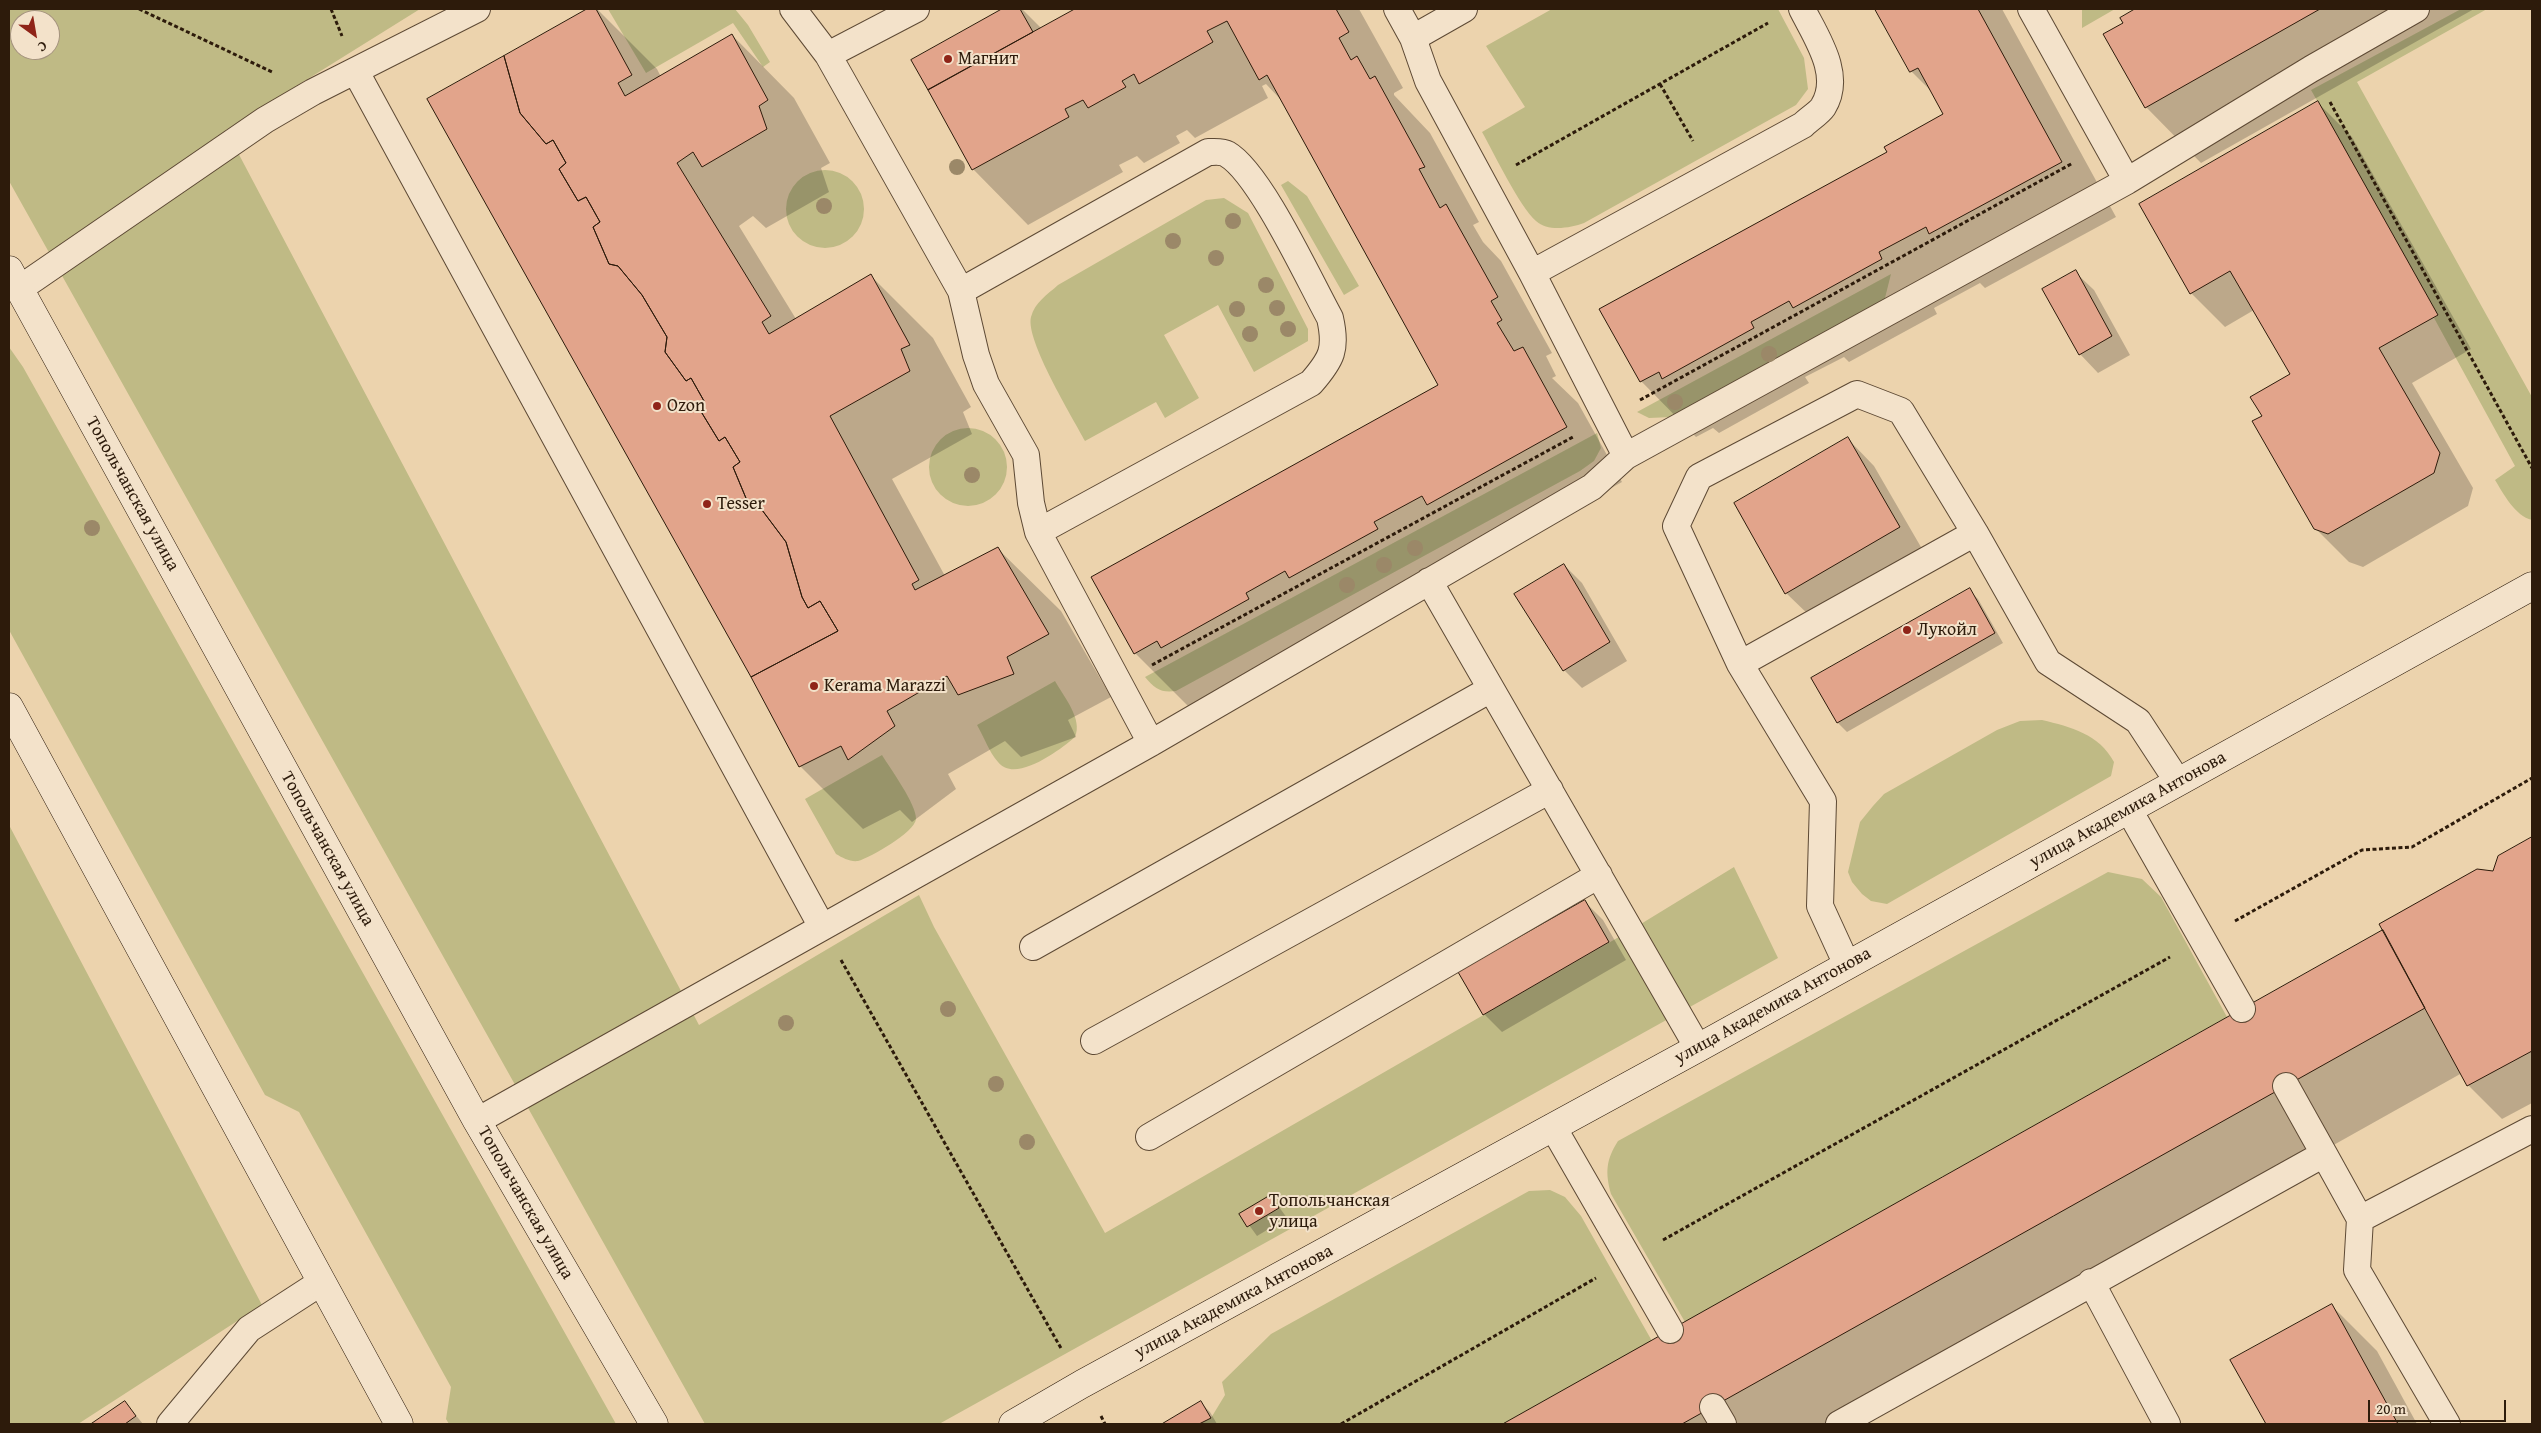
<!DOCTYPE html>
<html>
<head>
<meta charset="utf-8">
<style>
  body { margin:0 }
  #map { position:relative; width:2541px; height:1433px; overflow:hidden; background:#ecd3ad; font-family:"Gentium Book Plus",serif }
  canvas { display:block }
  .frame { position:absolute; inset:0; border:10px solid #2d1b0b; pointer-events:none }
  .north { position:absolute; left:10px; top:10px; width:50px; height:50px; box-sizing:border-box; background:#f3e2ca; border:1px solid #a4927e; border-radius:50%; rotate:148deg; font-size:14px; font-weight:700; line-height:20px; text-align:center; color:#2d1b0b }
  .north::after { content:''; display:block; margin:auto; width:18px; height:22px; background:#8f2418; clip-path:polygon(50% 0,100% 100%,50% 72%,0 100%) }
  .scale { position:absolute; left:2368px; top:1400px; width:138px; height:22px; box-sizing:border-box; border:2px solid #2d1b0b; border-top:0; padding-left:6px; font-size:15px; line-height:18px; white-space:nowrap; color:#2d1b0b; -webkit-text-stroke:4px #f3e2ca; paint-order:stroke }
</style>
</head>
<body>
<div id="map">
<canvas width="2541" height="1433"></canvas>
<div class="frame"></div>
<div class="north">С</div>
<div class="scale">20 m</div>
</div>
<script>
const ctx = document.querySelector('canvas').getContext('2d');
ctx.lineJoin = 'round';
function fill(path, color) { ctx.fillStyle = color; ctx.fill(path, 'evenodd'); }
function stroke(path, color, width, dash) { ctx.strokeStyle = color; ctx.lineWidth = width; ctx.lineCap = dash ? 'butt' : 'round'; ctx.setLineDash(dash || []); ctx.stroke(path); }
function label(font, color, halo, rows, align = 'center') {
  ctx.font = font + ' "Gentium Book Plus",serif'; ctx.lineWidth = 4; ctx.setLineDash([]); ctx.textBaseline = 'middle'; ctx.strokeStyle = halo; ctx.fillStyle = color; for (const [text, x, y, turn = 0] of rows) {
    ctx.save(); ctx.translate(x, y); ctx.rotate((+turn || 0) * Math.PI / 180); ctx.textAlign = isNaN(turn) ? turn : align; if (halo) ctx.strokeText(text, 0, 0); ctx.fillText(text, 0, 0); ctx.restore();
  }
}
fill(new Path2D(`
  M 9,9 L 420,9 L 226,130 L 699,1025 L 919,895 L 934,927 L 1105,1233 L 1631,930 L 1734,867 L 1778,958 L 939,1424 L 705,1424 L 9,181 ZM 20,20 L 50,20 L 50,50 L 20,50 Z
  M 608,9 L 735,9 L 748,25 L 770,62 L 763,67 L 733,23 L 646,73 Z
  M 1552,9 L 1778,9 L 1804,58 L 1808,89 L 1796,105 L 1584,223 C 1570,228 1548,232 1536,221 C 1519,206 1494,153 1482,132 L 1525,107 L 1486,46 Z
  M 2082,9 L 2115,9 L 2082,28 Z
  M 2461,9 L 2487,9 L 2357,82 L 2532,397 L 2532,520 C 2515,516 2503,493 2495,480 L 2515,466 L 2434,318 L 2438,315 L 2311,90 Z
  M786 209a39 39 0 1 1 78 0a39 39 0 1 1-78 0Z
  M 1288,181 L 1307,196 L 1359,286 L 1344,295 L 1281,185 Z
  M 1224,198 L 1248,213 L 1308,329 L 1308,341 L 1254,372 L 1218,305 L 1164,335 L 1199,398 L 1165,418 L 1156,402 L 1085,441 C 1073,418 1025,340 1031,317 C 1035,302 1047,295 1058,285 L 1206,200 Z
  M 1891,274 L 1884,302 L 1672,417 L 1649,418 L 1637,412 Z
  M 9,347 L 23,367 L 616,1424 L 449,1424 L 446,1419 L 451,1387 L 299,1112 L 265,1095 L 9,630 Z
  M929 467a39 39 0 1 1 78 0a39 39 0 1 1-78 0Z
  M 1597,433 L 1601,448 L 1594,461 L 1580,471 L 1176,691 C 1161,693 1155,689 1145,677 Z
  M 1055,681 C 1064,697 1083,719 1075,737 C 1060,750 1015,784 998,762 C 989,752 984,737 977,725 Z
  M 2042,720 C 2071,727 2099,734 2114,762 L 2111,776 L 1887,904 L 1871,901 L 1862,894 L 1852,882 L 1848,872 L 1860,822 L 1873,806 L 1884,794 L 1997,730 L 2020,721 Z
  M 882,755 C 890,768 917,805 916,819 C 915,832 870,858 858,861 C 850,862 843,858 836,854 L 805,799 Z
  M 9,825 L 262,1305 L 78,1424 L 9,1424 Z
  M 2108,872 L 2142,879 L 2161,897 L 2227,1017 L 1685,1322 L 1611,1194 C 1605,1172 1606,1160 1618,1141 Z
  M 1550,1190 L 1565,1197 L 1581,1216 L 1652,1341 L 1503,1424 L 1199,1424 L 1211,1418 L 1225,1395 L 1222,1382 L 1271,1334 L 1529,1191 Z`), '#bfba85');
fill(new Path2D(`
  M 590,9 L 597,9 L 657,69 L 661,77 L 732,35 L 794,98 L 830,163 L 821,168 L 829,192 L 766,228 L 753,216 L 739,226 L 796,319 L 871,276 L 933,338 L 971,407 L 963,412 L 972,434 L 892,479 L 945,576 L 998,549 L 1061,611 L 1111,697 L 1068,720 L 1076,737 L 1021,757 L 1005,741 L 948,774 L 956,789 L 912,822 L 900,810 L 863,829 L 800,766 L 752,676 L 428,100 Z
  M 1005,9 L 1022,9 L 1042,29 L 1078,9 L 1359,9 L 1403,88 L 1394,93 L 1394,95 L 1430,133 L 1479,222 L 1473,225 L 1483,242 L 1501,261 L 1552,353 L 1546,356 L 1556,376 L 1552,378 L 1578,403 L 1622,482 L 1483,559 L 1190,708 L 1135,653 L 1439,386 L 1283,102 L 1266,84 L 1262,86 L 1268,98 L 1195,138 L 1187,130 L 1176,136 L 1180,143 L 1144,163 L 1137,156 L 1119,165 L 1123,172 L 1028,225 L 973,169 L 913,60 Z
  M 1877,9 L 2002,9 L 2116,217 L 1985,288 L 1980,283 L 1934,308 L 1937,314 L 1849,362 L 1844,357 L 1805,377 L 1809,383 L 1719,433 L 1713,428 L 1696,437 L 1641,381 L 1888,152 L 1945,115 L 1933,93 L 1911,71 Z
  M 2138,9 L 2474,9 L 2201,163 L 2146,107 L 2121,18 Z
  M 2318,103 L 2352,137 L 2471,349 L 2412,383 L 2473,488 L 2468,506 L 2363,567 L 2349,562 L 2315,528 L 2263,416 L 2292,375 L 2254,310 L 2225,327 L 2191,293 Z
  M 2075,272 L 2094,290 L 2130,355 L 2098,373 L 2080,354 L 2044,290 Z
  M 1848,439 L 1874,466 L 1925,554 L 1813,619 L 1786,593 Z
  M 1564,565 L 1582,583 L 1627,661 L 1582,688 L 1564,670 Z
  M 1969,590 L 1978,599 L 2003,643 L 1847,732 L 1838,723 L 1813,679 Z
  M 2532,838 L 2532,1103 L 2502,1119 L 2468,1085 L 2462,1073 L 1836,1424 L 1505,1424 L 2382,932 L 2494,872 L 2499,857 Z
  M 1585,902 L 1603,920 L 1626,960 L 1502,1032 L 1484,1014 Z
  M 1271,1196 L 1287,1218 L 1257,1236 L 1241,1214 Z
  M 2331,1305 L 2377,1351 L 2417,1424 L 2267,1424 L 2232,1361 Z
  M 125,1402 L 143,1424 L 93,1424 Z
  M 1201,1403 L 1210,1412 L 1217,1424 L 1164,1424 Z`), '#0003');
const building = new Path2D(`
  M 587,9 L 596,9 L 632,75 L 618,83 L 625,96 L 732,34 L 768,100 L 759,106 L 767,129 L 702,167 L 693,152 L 677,163 L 771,316 L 762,322 L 769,334 L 871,274 L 910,345 L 901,349 L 910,371 L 830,416 L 919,580 L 912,584 L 915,590 L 998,547 L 1049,634 L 1007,657 L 1014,674 L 958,695 L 947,676 L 887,711 L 895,726 L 848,760 L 841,746 L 799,767 L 751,677 L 838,631 L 820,601 L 808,608 L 802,597 L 786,542 L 756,502 L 748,503 L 733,467 L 740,462 L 725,437 L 719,441 L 697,405 L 704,401 L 691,378 L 686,381 L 665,352 L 667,337 L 642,295 L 618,266 L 609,264 L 593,227 L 600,222 L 586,197 L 578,201 L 559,169 L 566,163 L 553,140 L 546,144 L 520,113 L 504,56 Z
  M 1002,9 L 1020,9 L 1033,32 L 928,90 L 911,60 Z
  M 1075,9 L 1336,9 L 1349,32 L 1339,38 L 1351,60 L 1357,56 L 1370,79 L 1375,76 L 1425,167 L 1419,169 L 1440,208 L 1446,204 L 1498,297 L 1491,301 L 1502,320 L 1497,323 L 1514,351 L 1523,347 L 1567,427 L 1427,505 L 1422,496 L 1374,522 L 1378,529 L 1289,578 L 1285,571 L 1246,593 L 1249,599 L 1161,648 L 1157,641 L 1134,654 L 1091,577 L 1438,385 L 1267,75 L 1259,80 L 1227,21 L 1207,31 L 1213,42 L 1139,84 L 1134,74 L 1122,81 L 1126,87 L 1088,108 L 1083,100 L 1065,109 L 1069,117 L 972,170 L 928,90 Z
  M 1875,9 L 1978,9 L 2062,162 L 1929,234 L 1926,227 L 1879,252 L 1882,259 L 1793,308 L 1789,301 L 1751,322 L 1754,328 L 1662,379 L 1659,372 L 1640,382 L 1599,309 L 1887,152 L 1884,147 L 1943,114 L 1918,68 L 1910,72 Z
  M 2135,9 L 2320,9 L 2145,108 L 2103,34 L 2123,23 L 2120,18 Z
  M 504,56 L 520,113 L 546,144 L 553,140 L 566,163 L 559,169 L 578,201 L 586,197 L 600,222 L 593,227 L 609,264 L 618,266 L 642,295 L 667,337 L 665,352 L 686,381 L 691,378 L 704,401 L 697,405 L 719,441 L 725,437 L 740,462 L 733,467 L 748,503 L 756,502 L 786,542 L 802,597 L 808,608 L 820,601 L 838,631 L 751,677 L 427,99 Z
  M 2318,101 L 2438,315 L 2379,348 L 2440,453 L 2434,473 L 2328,534 L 2314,529 L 2252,421 L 2262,416 L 2250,397 L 2290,374 L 2230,271 L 2190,294 L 2139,204 Z
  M 2076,270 L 2112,336 L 2079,355 L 2042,289 Z
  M 1848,437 L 1900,527 L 1785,594 L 1734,503 Z
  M 1564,564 L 1610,642 L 1563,671 L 1514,594 Z
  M 1970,588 L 1995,633 L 1837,723 L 1811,678 Z
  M 2532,837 L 2532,1051 L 2467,1086 L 2379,924 L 2477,869 L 2493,871 L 2498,856 Z
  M 1585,900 L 1609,942 L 1483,1015 L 1458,972 Z
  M 2383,930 L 2425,1008 L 1682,1424 L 1503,1424 Z
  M 1271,1195 L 1279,1208 L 1247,1227 L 1239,1214 Z
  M 2332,1304 L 2398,1424 L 2266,1424 L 2230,1360 Z
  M 125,1401 L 136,1416 L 125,1424 L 91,1424 Z
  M 1201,1401 L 1211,1418 L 1199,1424 L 1162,1424 Z`);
fill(building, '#e2a48b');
stroke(building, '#2d1b0b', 1);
const lane = new Path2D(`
  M 793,9 L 828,55
  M 916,9 L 828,55 L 961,291 L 1208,152 C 1214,152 1222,151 1227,154 C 1260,173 1309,280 1330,318 C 1337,349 1332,359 1311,383 L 1038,532 L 1151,743
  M 1397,9 L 1413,38 L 1464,9
  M 2031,9 L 2127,181
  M 1413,38 L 1428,81 L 1532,273 L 1626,456
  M 356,72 L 822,927
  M 1532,273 L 1803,125 C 1809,119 1819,113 1823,107 C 1843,75 1816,37 1802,9
  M 19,289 L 265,120 L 313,92 L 477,9
  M 961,291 L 976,355 L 986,384 L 1026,455 L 1031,503 L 1038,532
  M 1429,581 L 1698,1048
  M 1740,664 L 1676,526 L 1699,477 L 1857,394 L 1901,411 L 1975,533
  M 2129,810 L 2242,1009
  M 1033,947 L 1491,689
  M 1847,965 L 1820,906 L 1823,801 L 1740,664 L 1975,533 L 2048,662 L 2138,721 L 2178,782
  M 1094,1041 L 1550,790
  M 2286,1086 L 2324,1154
  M 477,1121 L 1151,743 L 1592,487 L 1626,456 L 2127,181 L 2311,69 L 2416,9
  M 1553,1127 L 1670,1330
  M 1149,1137 L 1599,875
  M 2360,1219 L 2357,1270 L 2447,1424
  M 2091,1282 L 2167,1424
  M 1713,1407 L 1723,1424
  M 170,1424 L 249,1329 L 320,1283
  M 1839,1424 L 2324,1154 L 2360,1219 L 2532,1129`);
const secondary = new Path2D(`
  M 9,270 L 477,1121 L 654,1424
  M 9,707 L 399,1424
  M 1013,1424 L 1082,1384 L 1698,1048 L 2532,586`);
stroke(lane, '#5d4934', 28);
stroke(secondary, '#2d1b0b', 29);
stroke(new Path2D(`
  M 139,9 L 272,72
  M 331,9 L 342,36
  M 1660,84 L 1693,141
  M 2330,102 L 2532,468
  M 1516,165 L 1768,23
  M 1640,400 L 2073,163
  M 1152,665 L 1573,437
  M 2235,921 L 2362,850 L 2412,847 L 2532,778
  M 841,960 L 1062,1350
  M 1663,1240 L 2170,957
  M 1101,1416 L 1105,1424
  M 1341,1424 L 1596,1278`), '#2d1b0b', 3, [4, 2.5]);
stroke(lane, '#f3e2ca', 26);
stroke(secondary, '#f3e2ca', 28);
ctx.fillStyle = '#9b8868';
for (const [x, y] of [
  [957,167],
  [824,206],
  [1233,221],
  [1173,241],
  [1216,258],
  [1266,285],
  [1277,308],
  [1237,309],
  [1288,329],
  [1250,334],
  [1769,354],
  [1675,402],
  [972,475],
  [92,528],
  [1415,548],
  [1384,565],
  [1347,585],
  [948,1009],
  [786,1023],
  [996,1084],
  [1027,1142]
]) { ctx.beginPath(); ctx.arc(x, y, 8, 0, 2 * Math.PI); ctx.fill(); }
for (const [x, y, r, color] of [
  [948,59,5,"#8f2418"],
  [657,406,5,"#8f2418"],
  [707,504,5,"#8f2418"],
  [1907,630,5,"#8f2418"],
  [814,686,5,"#8f2418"],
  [1259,1211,5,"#8f2418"]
]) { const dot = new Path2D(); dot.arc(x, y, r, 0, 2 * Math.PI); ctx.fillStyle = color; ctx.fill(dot); stroke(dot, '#f3e2ca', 2); }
label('18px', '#2d1b0b', '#f3e2ca', [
  ["Магнит",958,59],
  ["Ozon",667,406],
  ["Tesser",717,504],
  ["Лукойл",1917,630],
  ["Kerama Marazzi",824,686],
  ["Топольчанская",1269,1201],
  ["улица",1269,1222]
], 'left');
label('18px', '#2d1b0b', '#f3e2ca', [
  ["Топольчанская улица",132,494,61],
  ["улица Академика Антонова",2128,810,-29],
  ["Топольчанская улица",327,849,61],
  ["улица Академика Антонова",1773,1006,-29],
  ["Топольчанская улица",525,1203,60],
  ["улица Академика Антонова",1234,1302,-28]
]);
</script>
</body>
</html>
